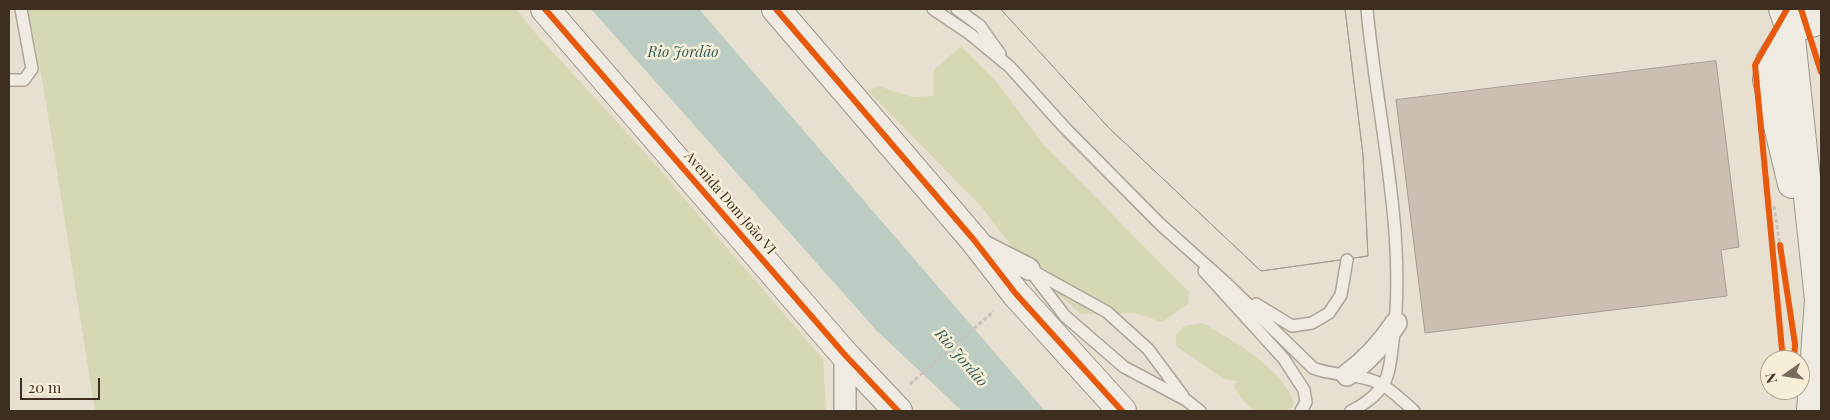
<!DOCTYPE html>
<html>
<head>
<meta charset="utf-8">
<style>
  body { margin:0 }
  #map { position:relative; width:1830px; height:420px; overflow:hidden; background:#e7e0d1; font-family:"Playfair Display",serif }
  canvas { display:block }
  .frame { position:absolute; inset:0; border:10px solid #3d2e20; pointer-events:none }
  .north { position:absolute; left:1760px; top:350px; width:50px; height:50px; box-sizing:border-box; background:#f7eed8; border:1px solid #ada18e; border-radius:50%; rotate:257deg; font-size:14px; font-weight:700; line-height:20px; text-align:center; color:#3d2e20 }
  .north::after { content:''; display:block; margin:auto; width:18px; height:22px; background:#786c5e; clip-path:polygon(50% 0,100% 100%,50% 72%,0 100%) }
  .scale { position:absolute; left:20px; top:378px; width:80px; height:22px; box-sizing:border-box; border:2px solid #3d2e20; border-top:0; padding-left:6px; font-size:15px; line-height:18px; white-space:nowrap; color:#3d2e20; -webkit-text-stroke:4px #f7eed8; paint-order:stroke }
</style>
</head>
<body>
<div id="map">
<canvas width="1830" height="420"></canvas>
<div class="frame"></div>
<div class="north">N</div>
<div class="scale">20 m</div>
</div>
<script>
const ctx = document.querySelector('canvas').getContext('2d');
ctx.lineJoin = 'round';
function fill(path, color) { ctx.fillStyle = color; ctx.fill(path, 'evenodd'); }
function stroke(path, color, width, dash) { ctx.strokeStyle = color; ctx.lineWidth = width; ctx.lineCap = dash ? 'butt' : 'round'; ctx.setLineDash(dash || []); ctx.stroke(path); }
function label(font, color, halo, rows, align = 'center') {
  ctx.font = font + ' "Playfair Display",serif'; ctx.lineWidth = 5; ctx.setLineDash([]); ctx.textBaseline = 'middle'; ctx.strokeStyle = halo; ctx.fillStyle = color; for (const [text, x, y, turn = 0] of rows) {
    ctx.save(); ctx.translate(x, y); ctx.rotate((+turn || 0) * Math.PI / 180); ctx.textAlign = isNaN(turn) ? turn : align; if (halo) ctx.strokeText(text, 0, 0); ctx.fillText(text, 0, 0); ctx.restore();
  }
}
fill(new Path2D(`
  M 28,9 L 516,9 L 537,35 L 639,146 L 823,359 L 826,411 L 95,411 L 44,90 Z
  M 961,46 L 995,80 L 1044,145 L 1189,292 L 1188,304 L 1162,322 L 1134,313 L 1081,314 L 1029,269 L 979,204 L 868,91 L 878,86 L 912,97 L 934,96 L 934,70 Z
  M 1202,323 C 1229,337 1287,372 1294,404 L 1289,411 L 1254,411 L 1241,398 L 1234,386 L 1237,381 L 1224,379 L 1176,346 L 1176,335 L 1184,326 Z`), '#d6d7b3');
fill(new Path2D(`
  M 591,9 L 699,9 L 1045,411 L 962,411 L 877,331 Z`), '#bcccc2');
const building = new Path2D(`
  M 1001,9 L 1345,9 L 1363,155 L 1368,256 L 1261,271 L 1109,128 Z
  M 1001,9 L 1345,9 L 1363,155 L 1368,256 L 1261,271 L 1109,128 Z
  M 1716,61 L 1739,247 L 1721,250 L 1727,296 L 1425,333 L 1396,100 Z`);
fill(building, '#cbbfb2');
stroke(building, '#a89c90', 1);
const lane = new Path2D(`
  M 933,9 L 970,34 L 1010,67 L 1064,127 L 1160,224 L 1226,283 L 1313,368 C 1335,377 1364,373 1384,386 C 1395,393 1405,403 1414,411
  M 957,9 L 980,26 L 1000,54
  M 9,80 L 24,80 L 32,69 L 21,9
  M 1029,269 L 1065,316 L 1124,367 L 1186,400 L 1200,411
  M 1033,271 L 1107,312 L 1148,349 L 1183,396
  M 1204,271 L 1284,359 L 1304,390 L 1306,402 L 1301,411
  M 1256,304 L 1292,326 L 1312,323 L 1329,313 L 1341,295 L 1347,260
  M 1351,411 C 1362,406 1376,396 1383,385 C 1389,376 1391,359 1392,349 C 1409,238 1377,120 1367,9`);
const street = new Path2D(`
  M 978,243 L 1029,269
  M 1347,375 C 1368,360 1382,344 1396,323
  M 845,411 L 845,355`);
const secondary = new Path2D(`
  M 545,9 L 845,355 L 898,411
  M 776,9 L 974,240 L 1016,294 L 1122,411
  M 1783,9 L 1790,29 L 1819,300 L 1811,411
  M 1790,29 L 1770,61 L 1767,80 L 1792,184
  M 1790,29 L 1821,20`);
stroke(lane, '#ada599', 14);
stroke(street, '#ada599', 24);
stroke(secondary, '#9c958a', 30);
stroke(new Path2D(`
  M 1774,206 L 1789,308
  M 910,384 L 994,311`), '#c8c2b9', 3, [4, 2.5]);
stroke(lane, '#efebe3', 11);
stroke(street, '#efebe3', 21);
stroke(secondary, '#efebe3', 28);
stroke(new Path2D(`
  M 545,9 L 845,355 L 898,411
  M 776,9 L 974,240 L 1016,294 L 1122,411
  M 1801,9 L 1821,72
  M 1780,245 L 1795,344 L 1794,360
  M 1783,360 L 1755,65 L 1787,9`), '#e8590c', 6);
label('14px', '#3d2e20', '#f7eed8', [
  ["Avenida Dom João VI",730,203,49]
]);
label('italic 15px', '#2f5d5a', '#f7eed8', [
  ["Rio Jordão",683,52],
  ["Rio Jordão",961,358,49]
]);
</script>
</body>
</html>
